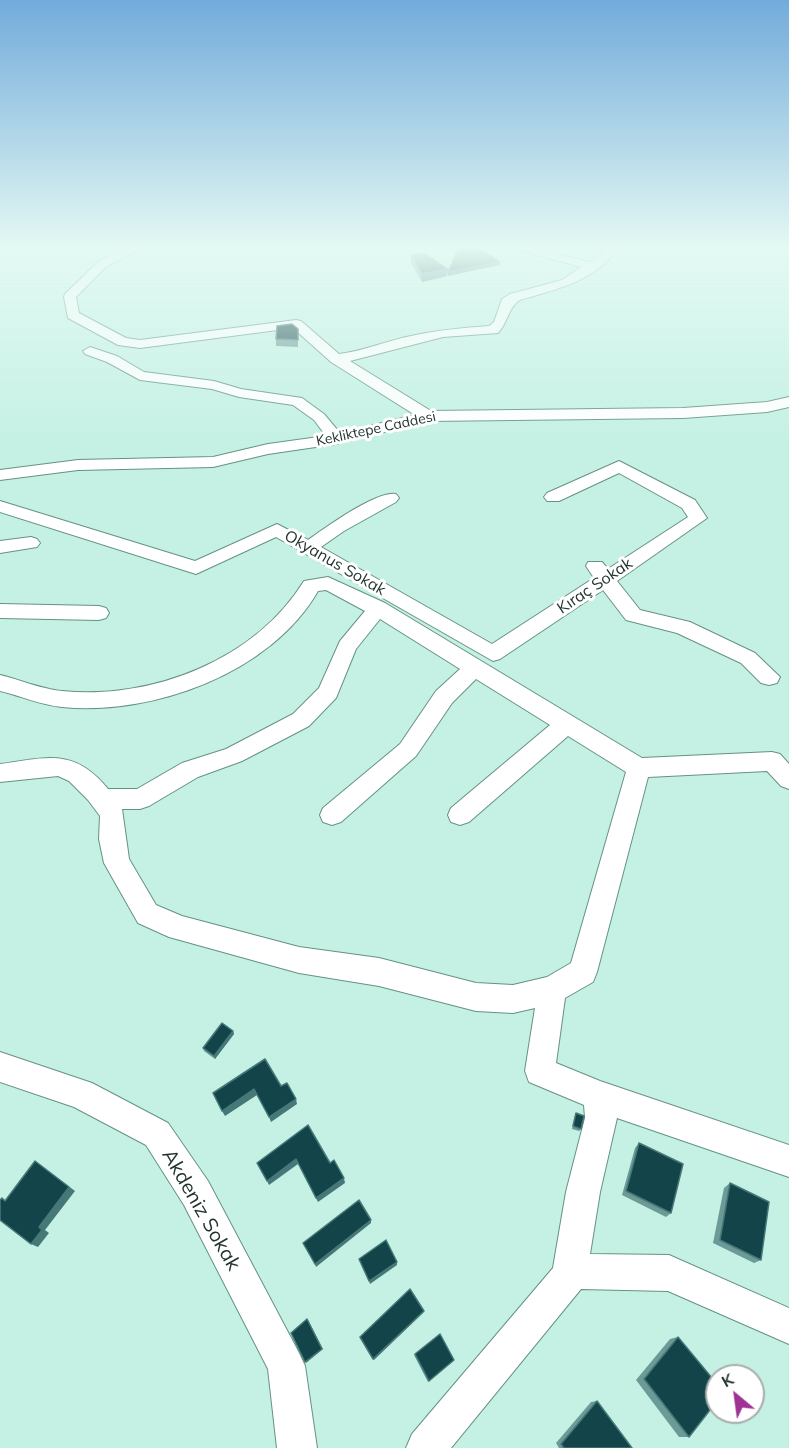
<!DOCTYPE html>
<html>
<head>
<meta charset="utf-8">
<style>
  body { margin:0 }
  #map { position:relative; width:789px; height:1448px; overflow:hidden; background:#c4f1e4; font-family:Mulish,sans-serif }
  canvas { display:block }
  .north { position:absolute; left:705px; top:1364px; width:60px; height:60px; box-sizing:border-box; background:#fff; border:2px solid #a7aeac; border-radius:50%; rotate:331deg; font-size:16px; font-weight:700; line-height:24px; text-align:center; color:#22342f }
  .north::after { content:''; display:block; margin:auto; width:21px; height:27px; background:#9f3393; clip-path:polygon(50% 0,100% 100%,50% 72%,0 100%) }
</style>
</head>
<body>
<div id="map">
<canvas width="789" height="1448"></canvas>
<div class="north">K</div>
</div>
<script>
const ctx = document.querySelector('canvas').getContext('2d');
ctx.lineJoin = 'round';
function stroke(path, color, width, dash) { ctx.strokeStyle = color; ctx.lineWidth = width; ctx.lineCap = dash ? 'butt' : 'round'; ctx.setLineDash(dash || []); ctx.stroke(path); }
function fill(path, color) { ctx.fillStyle = color; ctx.fill(path, 'evenodd'); }
function label(font, color, halo, rows, align = 'center') {
  ctx.font = font + ' Mulish,sans-serif'; ctx.lineWidth = 6; ctx.setLineDash([]); ctx.textBaseline = 'middle'; ctx.strokeStyle = halo; ctx.fillStyle = color; for (const [text, x, y, turn = 0] of rows) {
    ctx.save(); ctx.translate(x, y); ctx.rotate((+turn || 0) * Math.PI / 180); ctx.textAlign = isNaN(turn) ? turn : align; if (halo) ctx.strokeText(text, 0, 0); ctx.fillText(text, 0, 0); ctx.restore();
  }
}
const minor = new Path2D(`
  M 127,246 L 149,246 L 125,256 L 106,267 L 76,297 L 79,313 L 126,338 L 140,340 L 296,320 L 301,321 L 339,354 C 364,351 386,341 411,336 C 437,330 462,328 489,326 L 494,322 L 502,299 L 510,294 L 562,280 L 581,267 L 504,246 L 525,246 L 589,262 L 602,254 L 605,248 L 603,246 L 616,246 L 617,248 C 597,281 554,290 520,300 C 508,307 508,323 498,333 L 443,337 L 350,361 L 431,411 L 683,408 L 767,402 L 789,397 L 789,407 L 767,412 L 683,418 L 428,421 L 336,444 L 268,454 L 213,467 L 78,470 L 0,480 L 0,470 L 78,460 L 213,457 L 268,444 L 326,436 L 314,420 L 293,405 L 239,397 L 212,389 L 140,380 L 107,362 L 85,354 L 83,351 L 90,347 L 117,356 L 144,372 L 214,381 L 241,389 L 302,398 L 324,414 L 340,433 L 415,415 L 331,362 L 293,328 L 140,348 L 118,345 L 68,318 L 64,297 L 65,294 L 98,262 Z
  M 619,461 L 695,500 L 707,518 L 617,581 L 640,610 L 690,622 L 755,653 L 780,677 L 777,683 L 769,685 L 761,683 L 741,663 L 677,633 L 626,620 L 603,590 L 500,659 L 493,661 L 276,537 L 196,574 L 0,512 L 0,501 L 195,561 L 277,524 L 308,540 C 325,528 377,490 396,494 L 399,498 L 396,502 L 344,531 L 321,547 L 492,644 L 594,578 L 586,566 L 588,562 L 602,562 L 608,569 L 688,517 L 682,508 L 619,473 L 559,501 L 547,501 L 544,497 L 547,493 Z
  M 31,537 L 37,539 L 40,543 L 37,547 L 0,553 L 0,541 Z
  M 328,577 L 385,603 L 642,758 L 772,752 L 780,754 L 789,764 L 789,789 L 781,786 L 767,771 L 648,777 L 597,972 L 593,982 L 565,998 L 556,1063 L 600,1081 L 789,1145 L 789,1177 L 617,1118 L 600,1192 L 590,1254 L 669,1255 L 789,1308 L 789,1344 L 668,1291 L 581,1289 L 451,1448 L 406,1448 L 412,1434 L 553,1268 L 566,1192 L 585,1118 L 584,1105 L 529,1082 L 525,1071 L 535,1008 L 513,1013 L 476,1011 L 379,986 L 299,973 L 169,937 L 138,923 L 104,863 L 99,839 L 100,816 L 88,800 L 69,781 L 58,776 L 0,782 L 0,764 C 46,758 74,747 108,789 L 137,789 L 182,763 L 226,749 L 293,714 L 319,688 L 340,641 L 365,611 L 326,590 L 318,591 C 271,673 153,716 62,707 C 41,705 21,696 0,691 L 0,675 C 21,680 41,689 62,691 C 152,700 255,660 304,581 ZM 380,619 L 460,669 L 436,691 L 400,744 L 323,808 L 320,815 L 323,822 L 332,825 L 341,822 L 416,756 L 452,703 L 476,679 L 550,725 L 451,808 L 448,815 L 451,822 L 460,825 L 469,822 L 568,736 L 626,772 L 571,963 L 547,977 L 513,985 L 476,983 L 379,958 L 299,947 L 182,916 L 156,905 L 129,859 L 122,809 L 140,809 L 149,806 L 198,777 L 242,761 L 309,726 L 336,698 L 356,649 Z
  M 0,604 L 99,606 L 106,608 L 109,613 L 106,618 L 99,620 L 0,618 Z
  M 0,1052 L 92,1083 L 168,1123 L 208,1181 L 299,1353 L 305,1366 L 317,1448 L 277,1448 L 268,1369 L 184,1205 L 146,1145 L 74,1107 L 0,1082 Z`);
stroke(minor, '#669186', 2);
fill(minor, '#fff');
fill(new Path2D(`
  M 411,255 L 447,276 L 422,282 L 411,263 Z
  M 298,329 L 298,347 L 276,346 L 276,339 Z
  M 233,1031 L 234,1034 L 215,1059 L 204,1051 L 203,1048 Z
  M 576,1113 L 581,1129 L 579,1131 L 572,1129 L 575,1115 Z
  M 639,1143 L 671,1213 L 666,1217 L 622,1195 L 635,1148 Z
  M 730,1183 L 761,1260 L 754,1263 L 713,1243 L 724,1188 Z
  M 678,1337 L 689,1437 L 679,1437 L 636,1380 L 670,1339 Z
  M 415,1354 L 454,1360 L 428,1382 L 414,1355 Z
  M 597,1401 L 632,1448 L 559,1448 L 556,1443 L 591,1402 Z`), '#6b9a97');
fill(new Path2D(`
  M 500,262 L 500,265 L 448,276 L 448,272 Z
  M 448,269 L 447,276 L 422,282 L 422,274 Z
  M 233,1031 L 234,1034 L 215,1059 L 214,1056 Z
  M 254,1089 L 257,1095 L 225,1116 L 222,1111 Z
  M 296,1099 L 297,1104 L 271,1122 L 269,1117 Z
  M 296,1159 L 298,1164 L 269,1185 L 267,1181 Z
  M 35,1161 L 75,1191 L 45,1230 L 49,1233 L 38,1247 L 31,1244 L 39,1227 Z
  M 344,1178 L 345,1183 L 318,1202 L 316,1198 Z
  M 371,1220 L 371,1223 L 316,1267 L 315,1264 Z
  M 397,1262 L 397,1265 L 370,1284 L 369,1281 Z
  M 424,1311 L 423,1313 L 374,1360 L 373,1359 Z
  M 308,1320 L 323,1349 L 306,1363 L 305,1362 Z`), '#477878');
const building = new Path2D(`
  M 472,246 L 476,246 L 500,262 L 448,272 L 458,249 Z
  M 424,253 L 448,269 L 422,274 L 411,255 Z
  M 292,324 L 298,329 L 298,340 L 276,339 L 277,326 Z
  M 222,1023 L 233,1031 L 214,1056 L 203,1048 Z
  M 265,1059 L 281,1086 L 287,1083 L 296,1099 L 269,1117 L 254,1089 L 222,1111 L 213,1093 Z
  M 576,1113 L 584,1116 L 581,1129 L 573,1126 Z
  M 308,1125 L 330,1163 L 334,1160 L 344,1178 L 316,1198 L 296,1159 L 267,1181 L 257,1163 Z
  M 639,1143 L 683,1164 L 671,1213 L 626,1191 Z
  M 35,1161 L 69,1187 L 39,1227 L 42,1230 L 31,1244 L 0,1220 L 0,1200 L 2,1198 L 5,1201 Z
  M 730,1183 L 769,1202 L 761,1260 L 720,1240 Z
  M 359,1200 L 371,1220 L 315,1264 L 303,1243 Z
  M 386,1240 L 397,1262 L 369,1281 L 359,1259 Z
  M 410,1289 L 424,1311 L 373,1359 L 360,1337 Z
  M 307,1319 L 322,1349 L 305,1362 L 291,1333 Z
  M 440,1334 L 454,1360 L 429,1381 L 415,1354 Z
  M 678,1337 L 717,1384 L 717,1401 L 689,1437 L 644,1379 Z
  M 597,1401 L 632,1448 L 564,1448 L 561,1444 Z`);
fill(building, '#12444a');
stroke(building, '#477878', 1.5);
const sky = ctx.createLinearGradient(0, 0, 0, 449);
sky.addColorStop(0, '#72abdb');
sky.addColorStop(0.55, '#e4f9f3');
sky.addColorStop(1, '#e4f9f300');
ctx.fillStyle = sky;
ctx.fillRect(0, 0, 789, 449);
label('14px', '#22342f', '#fff', [
  ["Kekliktepe Caddesi",376,429,-12]
]);
label('16px', '#22342f', '#fff', [
  ["Okyanus Sokak",335,563,30],
  ["Kıraç Sokak",595,586,-34]
]);
label('20px', '#22342f', '#fff', [
  ["Akdeniz Sokak",201,1210,60]
]);
</script>
</body>
</html>
